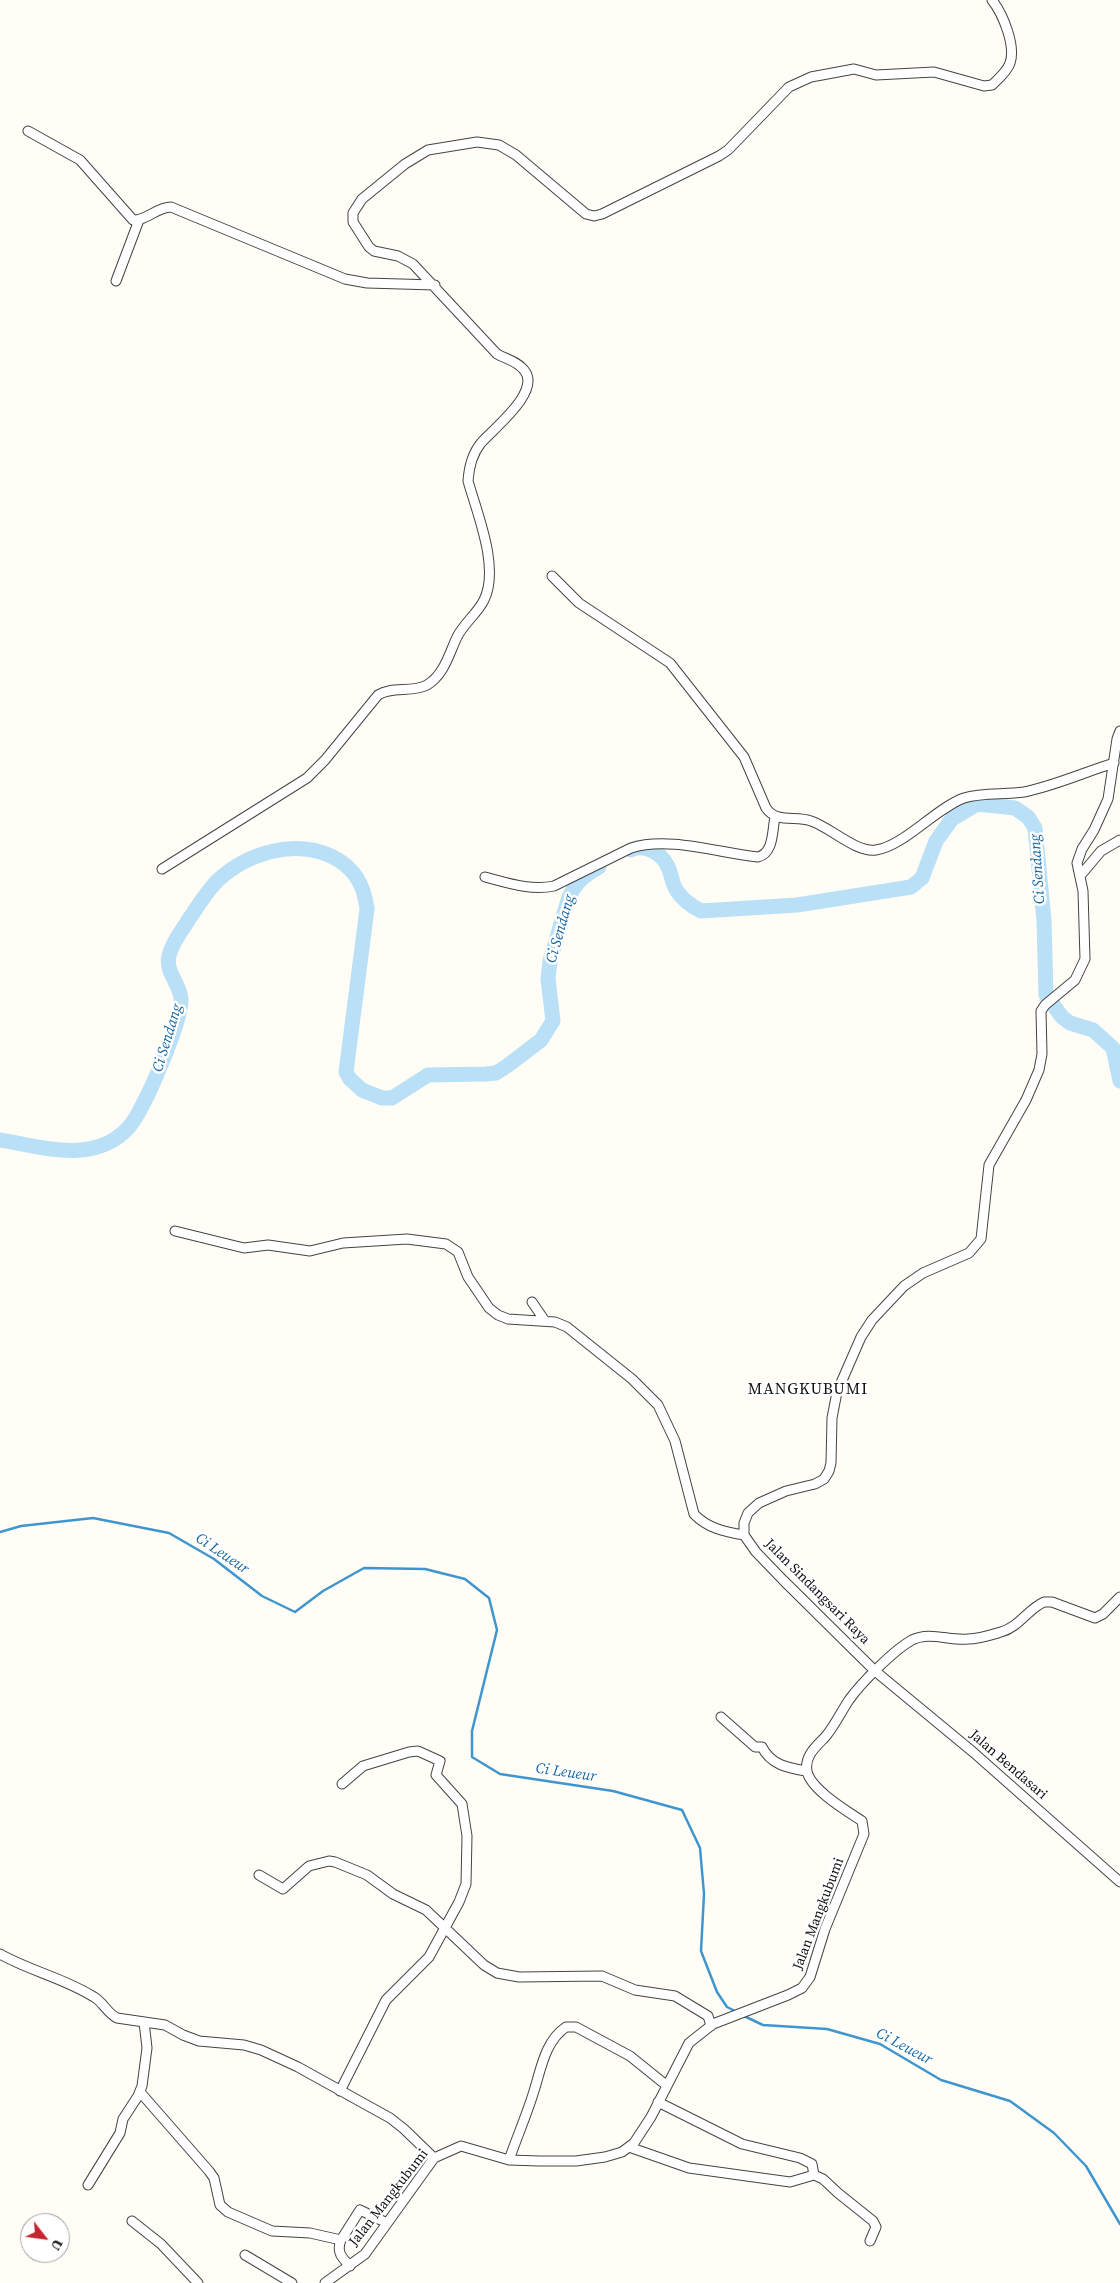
<!DOCTYPE html>
<html>
<head>
<meta charset="utf-8">
<style>
  body { margin:0 }
  #map { position:relative; width:1120px; height:2283px; overflow:hidden; background:#fffdf5; font-family:"Source Serif 4",serif }
  canvas { display:block }
  .north { position:absolute; left:20px; top:2213px; width:50px; height:50px; box-sizing:border-box; background:#fff; border:1px solid #a0a0a0; border-radius:50%; rotate:120deg; font-size:14px; font-weight:700; line-height:20px; text-align:center; color:#111 }
  .north::after { content:''; display:block; margin:auto; width:18px; height:22px; background:#c4262e; clip-path:polygon(50% 0,100% 100%,50% 72%,0 100%) }
</style>
</head>
<body>
<div id="map">
<canvas width="1120" height="2283"></canvas>
<div class="north">U</div>
</div>
<script>
const ctx = document.querySelector('canvas').getContext('2d');
ctx.lineJoin = 'round';
function stroke(path, color, width, dash) { ctx.strokeStyle = color; ctx.lineWidth = width; ctx.lineCap = dash ? 'butt' : 'round'; ctx.setLineDash(dash || []); ctx.stroke(path); }
function label(font, color, halo, rows, align = 'center') {
  ctx.font = font + ' "Source Serif 4",serif'; ctx.lineWidth = 5; ctx.setLineDash([]); ctx.textBaseline = 'middle'; ctx.strokeStyle = halo; ctx.fillStyle = color; for (const [text, x, y, turn = 0] of rows) {
    ctx.save(); ctx.translate(x, y); ctx.rotate((+turn || 0) * Math.PI / 180); ctx.textAlign = isNaN(turn) ? turn : align; if (halo) ctx.strokeText(text, 0, 0); ctx.fillText(text, 0, 0); ctx.restore();
  }
}
stroke(new Path2D(`
  M 0,1532 L 21,1526 L 93,1518 L 169,1533 L 214,1559 L 262,1596 L 295,1612 L 323,1591 L 364,1568 L 425,1569 L 465,1579 L 489,1598 L 497,1630 L 472,1731 L 472,1757 L 500,1774 L 613,1791 L 682,1810 L 700,1848 L 704,1894 L 701,1951 L 717,1992 L 727,2007 L 737,2012
  M 744,2016 L 763,2025 L 827,2029 L 880,2044 L 941,2080 L 1010,2101 L 1054,2133 L 1086,2166 L 1120,2224`), '#3f96cf', 2.5);
stroke(new Path2D(`
  M 631,850 C 644,843 661,853 667,865 C 672,873 671,883 677,891 C 683,900 691,906 701,911 L 797,905 L 911,887 L 922,878 L 936,841 L 952,819 L 977,804 L 1015,808 L 1028,817 L 1035,828 L 1044,920 L 1046,995 L 1062,1017 L 1070,1023 L 1093,1030 L 1113,1048 L 1120,1081
  M 0,1140 C 43,1147 95,1165 129,1127 C 144,1110 183,1019 181,998 C 179,983 165,971 169,956 C 172,942 182,931 189,919 C 198,906 207,891 218,880 C 248,853 293,839 331,856 C 354,867 364,884 367,909 L 346,1072 L 350,1079 L 362,1090 L 382,1098 L 392,1098 L 428,1075 L 486,1074 L 496,1073 L 507,1066 L 541,1040 L 553,1021 L 548,979 L 550,961 L 569,897 C 576,882 585,875 599,867`), '#b9e0f7', 15);
const street = new Path2D(`
  M 28,131 L 80,160 L 133,220 C 146,221 157,207 171,207 L 345,279 L 367,283 L 435,285
  M 116,281 L 139,220
  M 552,576 L 579,603 L 670,663 L 744,757 L 766,808 C 777,824 796,815 811,821 C 830,827 856,853 876,850 C 904,846 936,808 964,798 C 983,792 1004,795 1024,792 C 1054,786 1085,772 1114,763
  M 1120,731 L 1117,739 L 1108,799 L 1094,830 L 1082,849 L 1077,863 L 1083,891 L 1085,959 L 1075,980 L 1045,1005 L 1041,1011 L 1042,1054 L 1039,1070 L 1026,1100 L 989,1165 L 981,1239 L 969,1253 L 923,1273 L 904,1286 L 872,1320 L 861,1337 L 837,1392 L 832,1418 L 831,1463 L 829,1471 L 824,1479 L 815,1484 L 786,1491 L 759,1503 L 748,1513 L 744,1523 L 744,1535 L 756,1552 L 783,1580 L 875,1671 L 973,1752 L 1120,1882
  M 162,869 L 307,778 L 325,760 L 378,695 C 392,686 412,693 427,685 C 444,675 449,654 457,637 C 464,623 477,614 484,600 C 500,568 477,513 468,481 C 469,466 472,454 481,443 C 494,428 542,391 524,370 C 517,361 506,359 497,354 L 413,264 L 398,256 L 374,251 L 369,247 L 353,222 L 353,213 L 362,199 L 405,164 L 428,150 L 477,142 L 499,145 L 516,155 L 586,214 L 594,216 L 602,214 L 719,156 L 728,150 L 789,87 L 811,77 L 854,69 L 876,75 L 934,72 L 984,86 L 992,85 C 998,79 1007,72 1010,63 C 1016,46 1003,14 992,0
  M 1080,876 L 1101,851 L 1120,840
  M 485,877 C 508,883 531,891 554,886 L 631,848 C 668,836 719,853 758,857 C 774,853 772,831 775,817
  M 175,1231 L 244,1248 L 268,1245 L 310,1251 L 343,1243 L 407,1239 L 446,1244 L 458,1252 L 468,1277 L 489,1308 L 498,1315 L 508,1319 L 555,1322 L 567,1327 L 632,1379 L 658,1405 L 675,1441 L 694,1514 C 707,1528 725,1532 744,1535
  M 532,1302 L 545,1321
  M 721,1717 L 755,1747 L 762,1747 C 771,1765 788,1768 806,1771
  M 259,1875 L 283,1889 L 309,1866 L 329,1861 L 335,1862 L 367,1875 L 393,1894 L 426,1910 L 484,1965 L 497,1973 L 519,1977 L 602,1976 L 635,1990 L 675,1996 L 708,2016 L 711,2026
  M 0,1954 C 30,1971 64,1978 94,1997 C 103,2002 107,2013 117,2018 L 165,2025 L 183,2035 L 199,2041 L 244,2045 L 261,2050 L 298,2067 L 390,2118 L 404,2129 L 434,2158
  M 340,2091 L 386,2000 L 429,1957 L 459,1902 L 466,1884 L 467,1836 L 462,1804 L 436,1775 L 440,1761 L 418,1751 L 409,1752 L 363,1766 L 342,1784
  M 140,2092 L 209,2171 L 214,2178 L 220,2205 L 228,2212 L 272,2231 L 310,2233 L 341,2240 L 360,2210 L 387,2223
  M 658,2102 L 742,2144 L 800,2158 L 812,2164 L 814,2175
  M 629,2147 L 689,2168 L 790,2182 L 814,2175 L 823,2179 L 838,2193 L 873,2221 L 876,2227 L 870,2241
  M 509,2160 C 517,2137 527,2114 534,2091 C 541,2069 545,2041 566,2027 L 576,2027 L 630,2056 L 666,2085
  M 88,2185 L 120,2133 L 123,2119 L 138,2096 L 142,2086 L 147,2048 L 144,2022
  M 132,2221 L 161,2244 L 198,2283
  M 341,2240 C 336,2252 342,2258 350,2266
  M 245,2255 L 292,2283
  M 325,2283 L 365,2254 L 434,2158 L 461,2146 L 509,2160 L 539,2161 L 576,2161 L 605,2157 L 622,2152 L 634,2143 L 651,2117 L 689,2043 L 713,2024 L 788,1995 L 802,1988 L 810,1977 L 825,1929 L 864,1834 L 862,1821 C 847,1811 810,1789 807,1771 C 804,1755 818,1745 826,1736 C 835,1725 841,1712 849,1700 C 861,1683 894,1650 912,1640 C 930,1631 949,1641 968,1639 C 979,1639 991,1635 1001,1632 C 1019,1627 1028,1609 1044,1602 L 1052,1602 L 1095,1618 L 1103,1614 L 1120,1597`);
stroke(street, '#444', 11);
stroke(street, '#fff', 9);
label('14px', '#111', '#fff', [
  ["Jalan Sindangsari Raya",817,1592,45],
  ["Jalan Bendasari",1008,1765,41],
  ["Jalan Mangkubumi",819,1914,-69],
  ["Jalan Mangkubumi",389,2198,-52]
]);
label('italic 15px', '#1768a6', '#fff', [
  ["Ci Sendang",1038,869,-94],
  ["Ci Sendang",561,929,-74],
  ["Ci Sendang",168,1038,-73],
  ["Ci Leueur",222,1554,34],
  ["Ci Leueur",566,1773,8],
  ["Ci Leueur",904,2047,28]
]);
ctx.letterSpacing = '1px';
label('16px', '#111', '#fff', [
  ["MANGKUBUMI",808,1390]
]);
ctx.letterSpacing = '0px';
</script>
</body>
</html>
